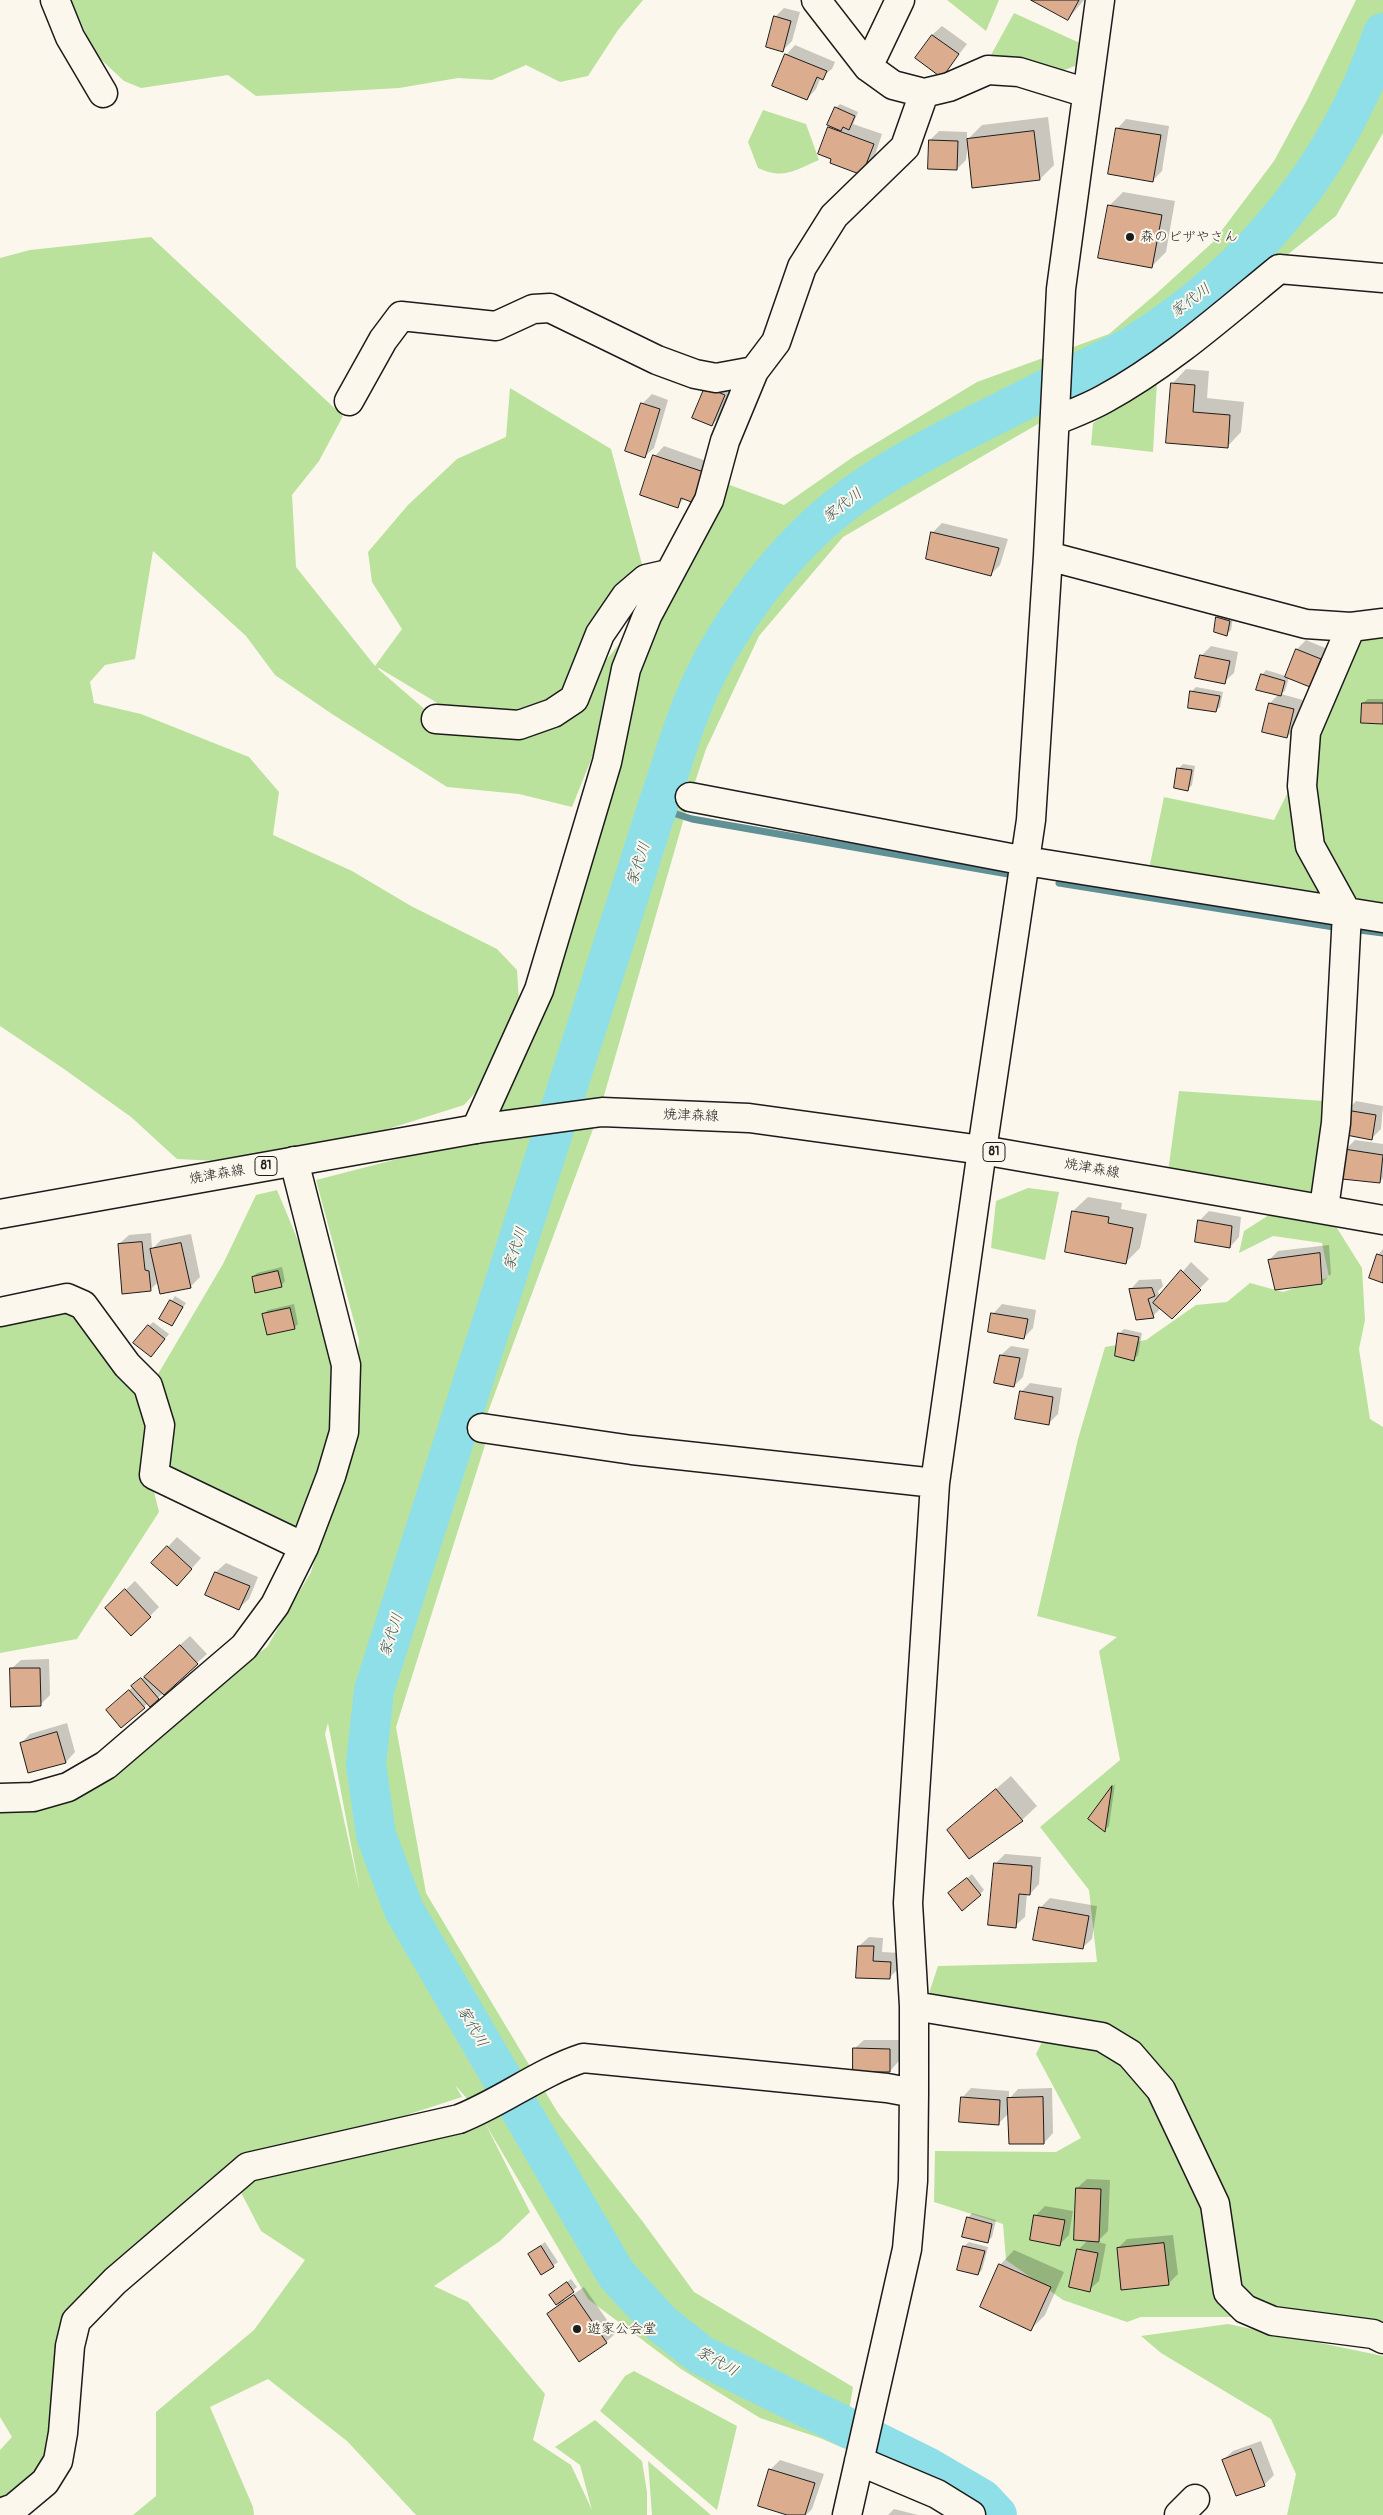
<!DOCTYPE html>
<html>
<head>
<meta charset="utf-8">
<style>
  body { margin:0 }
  canvas { display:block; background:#fbf7ec }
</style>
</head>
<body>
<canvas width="1383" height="2515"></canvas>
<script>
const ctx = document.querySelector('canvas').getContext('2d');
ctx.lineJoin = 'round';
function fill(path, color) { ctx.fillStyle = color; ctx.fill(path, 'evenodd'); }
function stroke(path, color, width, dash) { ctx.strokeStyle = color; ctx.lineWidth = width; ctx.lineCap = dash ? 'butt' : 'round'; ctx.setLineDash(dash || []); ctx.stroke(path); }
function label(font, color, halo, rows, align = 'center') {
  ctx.font = font + ' Pangolin,"Klee One",sans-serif'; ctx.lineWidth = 4; ctx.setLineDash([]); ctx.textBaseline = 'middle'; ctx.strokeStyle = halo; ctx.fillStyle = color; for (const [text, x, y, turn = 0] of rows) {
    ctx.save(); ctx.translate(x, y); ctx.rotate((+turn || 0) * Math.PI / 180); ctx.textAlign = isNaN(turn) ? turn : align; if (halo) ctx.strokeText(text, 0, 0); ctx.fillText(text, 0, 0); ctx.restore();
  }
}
fill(new Path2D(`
  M 71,0 L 643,0 L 618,30 L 588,76 L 560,82 L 526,65 L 492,80 L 458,78 L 399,88 L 256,96 L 228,75 L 141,88 L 124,81 L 95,54 Z
  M 947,0 L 999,0 L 986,31 Z
  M 1356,0 L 1383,0 L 1383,133 L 1336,216 L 1238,294 L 1150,356 L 1038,424 L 843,537 L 759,636 L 706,749 L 690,797 L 599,1113 L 482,1428 L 485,1445 L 396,1727 L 426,1893 L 558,2113 L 643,2222 L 694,2292 L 853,2387 L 843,2448 L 820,2438 L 760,2418 L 681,2369 L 588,2299 L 485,2123 L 530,2212 L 500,2241 L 434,2286 L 468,2302 L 545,2394 L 533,2440 L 571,2465 L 592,2510 L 580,2465 L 555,2447 L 595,2420 L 642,2461 L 647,2492 L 647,2515 L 416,2515 L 347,2441 L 268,2379 L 210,2407 L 253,2507 L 254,2515 L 133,2515 L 156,2496 L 156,2412 L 254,2330 L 305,2260 L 261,2231 L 234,2179 L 73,2335 L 61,2444 L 0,2513 L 0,2450 L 12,2437 L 0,2417 L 0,1801 L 75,1789 L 267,1647 L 311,1572 L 352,1432 L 359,1340 L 316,1180 L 479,1138 L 508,1057 L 464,1105 L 277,1164 L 177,1159 L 131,1117 L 64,1069 L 0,1026 L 0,258 L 30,250 L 151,237 L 343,416 L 319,461 L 292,495 L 296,567 L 375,666 L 402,629 L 372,582 L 368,552 L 408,505 L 457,459 L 506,437 L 510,388 L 611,449 L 646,579 L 576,697 L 655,600 L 727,484 L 784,505 L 853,457 L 977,382 L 1109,334 L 1157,293 L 1213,242 L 1274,161 L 1307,100 ZM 153,551 L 246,636 L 275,675 L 332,714 L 447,787 L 519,794 L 572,807 L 628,668 L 510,1051 L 519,1002 L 517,970 L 497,949 L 411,906 L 352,871 L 273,835 L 279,792 L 249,757 L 141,714 L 94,703 L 90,682 L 105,665 L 135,659 ZM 379,668 L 444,707 L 436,719 L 378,669 ZM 328,1723 L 359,1887 L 359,1888 L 325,1734 ZM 455,2085 L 478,2111 L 354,2132 L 462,2097 Z
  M 1014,13 L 1082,44 L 1075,66 L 1054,74 L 991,55 Z
  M 763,110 L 806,124 L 819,160 C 795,170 784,180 758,168 L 748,142 Z
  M 1157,381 L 1153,452 L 1091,445 L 1093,423 Z
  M 1383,616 L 1383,912 L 1354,905 L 1309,838 L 1302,775 L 1349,633 Z
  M 1292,784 L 1318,884 L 1320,901 L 1149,869 L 1164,797 L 1274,820 Z
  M 1179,1091 L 1324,1101 L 1319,1196 L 1168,1172 Z
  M 1028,1188 L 1059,1192 L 1045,1260 L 991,1248 L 996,1201 Z
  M 277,1190 L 302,1250 L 337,1366 L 340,1445 L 308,1536 L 150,1475 L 159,1512 L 77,1639 L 0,1653 L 0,1319 L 63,1306 L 152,1398 L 158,1374 L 223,1264 L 256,1195 Z
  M 1300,1213 L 1337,1228 L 1362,1268 L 1365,1320 L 1359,1349 L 1370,1419 L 1383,1427 L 1383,2339 L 1245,2309 L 1217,2242 L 1231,2317 L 1141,2317 L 1127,2322 L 1063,2300 L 1006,2260 L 1003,2224 L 934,2202 L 935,2151 L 1056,2152 L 1081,2138 L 1036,2054 L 1049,2028 L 924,2008 L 938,1966 L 1097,1962 L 1089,1890 L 1040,1827 L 1120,1760 L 1099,1651 L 1117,1637 L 1037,1616 L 1078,1439 L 1105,1347 L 1146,1340 L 1196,1305 L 1227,1302 L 1250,1283 L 1283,1292 L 1329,1277 L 1322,1243 L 1273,1236 L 1239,1253 L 1244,1231 L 1269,1215 ZM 1130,2054 L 1164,2099 L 1109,2055 Z
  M 1228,2324 L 1383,2356 L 1383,2515 L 1287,2515 L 1296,2474 L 1271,2419 L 1161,2353 L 1141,2336 Z
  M 634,2371 L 737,2426 L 717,2510 L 600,2411 L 625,2376 Z
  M 892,2432 L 993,2493 L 1015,2515 L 977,2515 L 876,2465 Z
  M 648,2461 L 711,2515 L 652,2515 Z`), '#bbe29d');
fill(new Path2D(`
  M 1033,0 L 1084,0 L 1068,19 Z
  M 784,8 L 800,12 L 792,41 L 783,50 L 775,17 Z
  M 942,26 L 967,44 L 942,76 L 932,35 Z
  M 795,45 L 835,62 L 832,69 L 821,77 L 816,89 L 807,99 L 786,55 Z
  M 840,104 L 858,112 L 853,124 L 882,134 L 872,164 L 862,173 L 829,128 L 836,108 Z
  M 1048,117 L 1054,165 L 1040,179 L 968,143 L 966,160 L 957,169 L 930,140 L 939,131 L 967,132 L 967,140 L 982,125 Z
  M 1126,119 L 1169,126 L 1162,171 L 1153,180 L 1117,129 Z
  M 1123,192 L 1175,201 L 1166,252 L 1152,266 L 1109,206 Z
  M 1186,369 L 1209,371 L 1207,398 L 1244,402 L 1241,432 L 1227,447 L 1167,442 L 1172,384 Z
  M 716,378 L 734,386 L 721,415 L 712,425 Z
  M 652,394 L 668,400 L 654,448 L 644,457 L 642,404 Z
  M 664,446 L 712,463 L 678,506 L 655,456 Z
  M 942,523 L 1008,539 L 1000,565 L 991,574 L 932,533 Z
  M 1221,613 L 1233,617 L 1231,630 L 1227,634 L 1217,617 Z
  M 1306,640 L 1330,650 L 1319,676 L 1310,685 L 1289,677 L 1285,691 L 1281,694 L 1303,700 L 1296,728 L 1287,737 L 1270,703 L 1279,694 L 1262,675 L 1266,670 L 1286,676 L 1297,649 Z
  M 1211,646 L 1238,652 L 1234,673 L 1224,682 L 1201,656 Z
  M 1196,687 L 1223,692 L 1220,707 L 1215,711 L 1191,692 Z
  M 1368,699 L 1383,699 L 1383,723 L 1363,703 Z
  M 1183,764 L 1195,766 L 1192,785 L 1188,789 L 1178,769 Z
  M 1356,1101 L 1383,1106 L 1381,1129 L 1371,1139 L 1347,1111 Z
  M 1355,1140 L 1383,1144 L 1383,1178 L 1380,1181 L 1346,1149 Z
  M 1088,1197 L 1122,1203 L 1121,1209 L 1147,1214 L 1140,1248 L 1126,1262 L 1066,1251 L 1073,1211 Z
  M 1209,1211 L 1241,1217 L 1239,1237 L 1230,1247 L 1199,1221 Z
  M 151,1233 L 152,1249 L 161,1240 L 191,1234 L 200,1277 L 190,1287 L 158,1282 L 150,1290 L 119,1244 L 129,1235 Z
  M 1329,1245 L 1331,1274 L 1322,1283 L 1269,1260 L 1278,1251 Z
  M 1383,1249 L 1383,1281 L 1378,1255 Z
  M 1191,1262 L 1209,1279 L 1172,1317 L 1161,1308 L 1153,1316 L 1130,1290 L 1139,1280 L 1161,1279 L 1163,1286 L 1158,1291 L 1160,1298 Z
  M 282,1267 L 285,1281 L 281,1286 L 253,1277 L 257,1273 Z
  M 175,1296 L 186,1303 L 172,1325 L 160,1318 Z
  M 294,1304 L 298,1324 L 294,1328 L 263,1314 L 268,1310 Z
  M 1002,1304 L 1036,1310 L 1033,1328 L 1024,1338 L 993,1314 Z
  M 153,1322 L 169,1334 L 155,1351 L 149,1326 Z
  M 1124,1329 L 1142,1333 L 1138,1355 L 1134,1359 L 1116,1355 L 1120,1333 Z
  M 1011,1346 L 1029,1349 L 1023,1377 L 1014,1386 L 1001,1355 Z
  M 1030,1383 L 1062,1388 L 1058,1414 L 1048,1424 L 1021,1392 Z
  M 177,1537 L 201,1558 L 186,1575 L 153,1563 Z
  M 226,1563 L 258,1577 L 249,1599 L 239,1608 L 207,1594 L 216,1572 Z
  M 135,1581 L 159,1607 L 150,1616 L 116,1599 Z
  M 190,1636 L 207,1654 L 150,1705 L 148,1703 L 144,1707 L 117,1701 Z
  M 49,1659 L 50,1695 L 41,1704 L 11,1669 L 21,1660 Z
  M 67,1723 L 75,1752 L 66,1762 L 21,1743 L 30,1734 Z
  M 1011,1776 L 1037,1806 L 1022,1820 L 969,1857 L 948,1830 Z
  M 1115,1784 L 1109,1826 L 1105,1830 L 1090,1819 Z
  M 1005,1854 L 1041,1857 L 1039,1884 L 1030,1894 L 1027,1893 L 1025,1917 L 1015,1926 L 995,1864 Z
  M 972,1874 L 984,1890 L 980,1894 L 954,1889 Z
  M 1050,1898 L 1097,1906 L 1092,1939 L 1082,1948 L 1035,1939 L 1041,1907 Z
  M 869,1937 L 883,1938 L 882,1952 L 900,1953 L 899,1968 L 889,1978 L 858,1977 L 859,1946 Z
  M 864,2040 L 899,2040 L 899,2061 L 890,2071 L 854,2049 Z
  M 971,2088 L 1009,2091 L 1009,2099 L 1018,2089 L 1052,2088 L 1053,2133 L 1044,2143 L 1009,2113 L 998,2124 L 962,2098 Z
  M 1087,2179 L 1110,2180 L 1108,2231 L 1097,2242 L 1106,2244 L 1099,2281 L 1089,2290 L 1071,2286 L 1079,2249 L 1088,2240 L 1077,2188 Z
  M 1045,2206 L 1073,2211 L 1069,2235 L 1060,2244 L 1031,2239 L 1036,2215 Z
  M 972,2213 L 996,2220 L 992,2237 L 987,2242 L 968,2218 Z
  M 1173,2235 L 1178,2274 L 1168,2284 L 1118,2248 L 1127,2239 Z
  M 545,2242 L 558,2262 L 542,2274 L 529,2254 Z
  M 969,2242 L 988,2247 L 982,2270 L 978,2274 L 964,2246 Z
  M 1014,2250 L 1064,2272 L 1045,2315 L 1031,2329 L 1000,2265 Z
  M 571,2279 L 577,2287 L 563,2298 L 565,2300 L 584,2287 L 616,2333 L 606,2342 L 548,2314 L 558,2305 L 551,2295 Z
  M 1261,2441 L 1274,2475 L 1264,2485 L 1223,2460 L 1233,2451 Z
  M 780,2460 L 824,2474 L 812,2509 L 806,2515 L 791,2515 L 759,2505 L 771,2469 Z
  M 894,2509 L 918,2515 L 888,2515 Z`), '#0003');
stroke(new Path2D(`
  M 657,808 L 692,819 L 1008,874
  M 1059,883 L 1340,928
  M 1351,929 L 1383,933`), '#609196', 7);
stroke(new Path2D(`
  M 997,2515 L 982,2499 L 929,2468 L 701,2355 L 662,2324 L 616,2274 L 404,1910 L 376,1835 L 366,1764 L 374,1690 L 657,808 C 669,774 679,738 693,703 C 717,643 761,580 807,535 C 863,479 934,446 1003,411 C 1033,396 1062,381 1092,366 C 1107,358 1123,352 1137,343 C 1254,269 1339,164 1383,33`), '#8edfe8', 40);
const building = new Path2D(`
  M 1031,0 L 1079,0 L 1068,20 Z
  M 774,16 L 791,21 L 783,52 L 766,47 Z
  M 932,35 L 959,54 L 942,78 L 915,58 Z
  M 785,54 L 827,71 L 823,80 L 817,77 L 807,100 L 772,86 Z
  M 835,107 L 855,116 L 849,130 L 843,127 L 841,131 L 827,125 Z
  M 828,127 L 874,144 L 862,175 L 830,163 L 831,159 L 818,154 Z
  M 1116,128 L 1161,135 L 1153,182 L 1108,174 Z
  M 1034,131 L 1040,180 L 972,188 L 967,139 Z
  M 929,140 L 958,141 L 957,170 L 928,169 Z
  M 1108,205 L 1162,215 L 1152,268 L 1098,258 Z
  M 1171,383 L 1195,385 L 1193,412 L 1230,415 L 1228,448 L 1166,443 Z
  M 705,387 L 725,395 L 712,426 L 692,418 Z
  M 641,403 L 660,409 L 645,458 L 625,451 Z
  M 653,455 L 704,472 L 694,503 L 681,498 L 678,508 L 640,495 Z
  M 931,532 L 999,548 L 991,576 L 926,559 Z
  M 1216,617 L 1230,621 L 1227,636 L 1214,632 Z
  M 1296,649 L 1321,659 L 1310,687 L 1285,677 Z
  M 1200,655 L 1230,661 L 1225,684 L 1195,678 Z
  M 1261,674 L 1285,681 L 1281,696 L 1256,690 Z
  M 1190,691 L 1220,696 L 1216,712 L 1188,708 Z
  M 1269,703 L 1294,709 L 1287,738 L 1262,732 Z
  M 1362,703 L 1383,703 L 1383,724 L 1361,723 Z
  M 1177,768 L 1192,770 L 1188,791 L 1174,788 Z
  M 1346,1110 L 1376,1115 L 1372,1140 L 1341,1134 Z
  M 1344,1149 L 1383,1155 L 1380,1183 L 1342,1179 Z
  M 1072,1211 L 1109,1217 L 1108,1223 L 1133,1228 L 1126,1264 L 1065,1252 Z
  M 1198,1220 L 1232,1226 L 1230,1248 L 1195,1242 Z
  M 142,1242 L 145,1270 L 149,1271 L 151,1291 L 122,1294 L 118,1244 Z
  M 181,1243 L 191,1288 L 160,1294 L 150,1249 Z
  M 1320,1253 L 1322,1284 L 1275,1290 L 1268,1260 Z
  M 1377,1254 L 1383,1256 L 1383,1283 L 1369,1278 Z
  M 1181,1270 L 1201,1290 L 1172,1319 L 1153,1303 Z
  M 278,1271 L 282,1287 L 255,1293 L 252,1277 Z
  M 1152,1288 L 1155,1296 L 1148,1299 L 1154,1318 L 1136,1320 L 1129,1289 Z
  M 170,1300 L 183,1307 L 172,1326 L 159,1319 Z
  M 290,1308 L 295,1329 L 267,1335 L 262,1314 Z
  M 991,1313 L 1028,1319 L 1024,1339 L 988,1332 Z
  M 148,1325 L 165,1339 L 151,1357 L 133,1343 Z
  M 1118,1333 L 1139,1337 L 1134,1361 L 1115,1356 Z
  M 1000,1355 L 1020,1358 L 1014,1387 L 994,1383 Z
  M 1020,1391 L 1053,1397 L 1049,1425 L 1015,1419 Z
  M 167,1546 L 192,1569 L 177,1586 L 151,1563 Z
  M 215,1572 L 250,1586 L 239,1610 L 205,1595 Z
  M 125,1589 L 151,1617 L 131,1636 L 105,1608 Z
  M 180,1645 L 198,1664 L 164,1695 L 144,1677 Z
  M 10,1668 L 40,1668 L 41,1706 L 11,1707 Z
  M 141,1678 L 159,1699 L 150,1707 L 131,1686 Z
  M 129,1690 L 145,1708 L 121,1728 L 106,1710 Z
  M 57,1732 L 66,1763 L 28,1773 L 20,1743 Z
  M 1112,1786 L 1105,1832 L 1088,1819 Z
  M 996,1789 L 1023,1821 L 969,1859 L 947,1830 Z
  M 994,1863 L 1032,1866 L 1030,1895 L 1019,1894 L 1016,1928 L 988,1925 Z
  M 967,1878 L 981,1895 L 962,1911 L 948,1893 Z
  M 1039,1907 L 1089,1916 L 1083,1949 L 1033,1940 Z
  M 858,1946 L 874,1946 L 873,1961 L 891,1962 L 890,1979 L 856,1978 Z
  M 853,2048 L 890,2049 L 890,2072 L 853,2072 Z
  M 961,2097 L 1000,2100 L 999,2125 L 959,2122 Z
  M 1043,2097 L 1044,2144 L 1009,2144 L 1007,2098 Z
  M 1076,2188 L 1101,2189 L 1099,2242 L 1074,2240 Z
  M 1034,2215 L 1065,2220 L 1060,2246 L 1030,2240 Z
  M 967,2217 L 992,2224 L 988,2243 L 962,2237 Z
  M 1164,2243 L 1169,2285 L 1121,2290 L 1117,2248 Z
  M 541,2246 L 554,2267 L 541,2275 L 528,2254 Z
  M 963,2246 L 985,2251 L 978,2275 L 957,2270 Z
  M 1077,2249 L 1098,2253 L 1090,2292 L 1069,2287 Z
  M 999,2264 L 1051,2287 L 1031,2331 L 980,2307 Z
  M 567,2282 L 574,2292 L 556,2305 L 549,2295 Z
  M 574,2295 L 607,2343 L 579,2362 L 547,2314 Z
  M 1251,2449 L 1265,2486 L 1236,2496 L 1222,2460 Z
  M 769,2469 L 815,2483 L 805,2515 L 787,2515 L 758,2506 Z`);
fill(building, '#dcac8e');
stroke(building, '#1c1c1c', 1);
const minor = new Path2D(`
  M 55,0 L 70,37 L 103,93
  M 816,0 L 868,67 L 893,85 L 924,93 L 949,87 L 988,70 L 1019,72 L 1087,93
  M 868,67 L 900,0
  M 349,401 L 383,340 L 401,316 L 496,326 L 533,309 L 550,308 L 657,360 L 695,374 L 716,378 L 754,371
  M 1055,421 C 1071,414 1088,408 1104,399 C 1167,365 1224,314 1279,269 L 1383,278
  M 1048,556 L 1306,624 L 1351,627 L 1383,623
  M 436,719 L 519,725 L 553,713 L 574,699 L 600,634 L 626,596 L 646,579 L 668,574
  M 690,797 L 1026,861 L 1383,918
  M 476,1129 L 539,990 L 607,762 L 626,669 L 647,616 L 709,500 L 725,441 L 754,371 L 776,342 L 802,267 L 834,216 L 905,147 L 924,93
  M 1324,1208 L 1336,1123 L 1347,913 L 1310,846 L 1302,786 L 1306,732 L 1351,627
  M 0,1312 L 67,1298 L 83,1305 L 127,1365 L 148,1386 L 160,1425 L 154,1475 L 304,1547
  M 482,1428 L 632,1450 L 935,1483
  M 0,1798 L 33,1797 L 68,1787 L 106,1765 L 244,1647 L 275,1605 L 304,1547 L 331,1476 L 344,1432 L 346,1365 L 294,1161
  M 914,2006 L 1102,2037 L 1130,2054 L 1161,2090 L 1215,2204 L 1228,2292 L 1245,2309 L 1273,2321 L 1373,2334 L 1383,2339
  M 859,2461 L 937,2494 L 971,2515
  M 0,2513 L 14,2508 L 45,2482 L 58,2461 L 63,2433 L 70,2346 L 76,2321 L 115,2281 L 248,2167 L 459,2119 C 502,2102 540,2072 583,2058 L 887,2088 L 914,2093
  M 847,2515 L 907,2249 L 913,2181 L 914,2093 L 914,2006 L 908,1903 L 935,1483 L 982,1150 L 1031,820 L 1048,556 L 1061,289 L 1100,0
  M 1179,2515 L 1195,2499`);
const major = new Path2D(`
  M 0,1214 L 476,1129 L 602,1112 L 749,1118 L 982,1150 L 1383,1220`);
stroke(minor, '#1c1c1c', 31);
stroke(major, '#1c1c1c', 31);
stroke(minor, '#fbf7ec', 28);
stroke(major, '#fbf7ec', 28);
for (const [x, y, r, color] of [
  [1130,237,5,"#1c1c1c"],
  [577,2329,5,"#1c1c1c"]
]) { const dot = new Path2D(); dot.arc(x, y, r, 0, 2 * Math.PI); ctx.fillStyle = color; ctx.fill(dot); stroke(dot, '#fbf7ec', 2); }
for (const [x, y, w] of [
  [994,1152,22],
  [266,1166,22]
]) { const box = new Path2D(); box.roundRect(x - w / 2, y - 9.5, w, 19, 4); ctx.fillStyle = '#fbf7ec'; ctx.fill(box); stroke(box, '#1c1c1c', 1); }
label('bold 12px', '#1c1c1c', null, [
  ["81",994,1152],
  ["81",266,1166]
]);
label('14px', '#1c1c1c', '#fbf7ec', [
  ["森のピザやさん",1140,237],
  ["遊家公会堂",587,2329]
], 'left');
label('14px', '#1c1c1c', '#fbf7ec', [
  ["焼津森線",691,1116,2],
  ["焼津森線",1092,1169,10],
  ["焼津森線",217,1175,-10]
]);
label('italic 15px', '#3e5659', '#fbf7ec', [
  ["家代川",1191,301,-37],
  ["家代川",843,506,-38],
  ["家代川",639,864,-72],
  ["家代川",516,1249,-72],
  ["家代川",392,1635,-72],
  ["家代川",472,2027,60],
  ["家代川",717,2362,29]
]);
</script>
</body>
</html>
